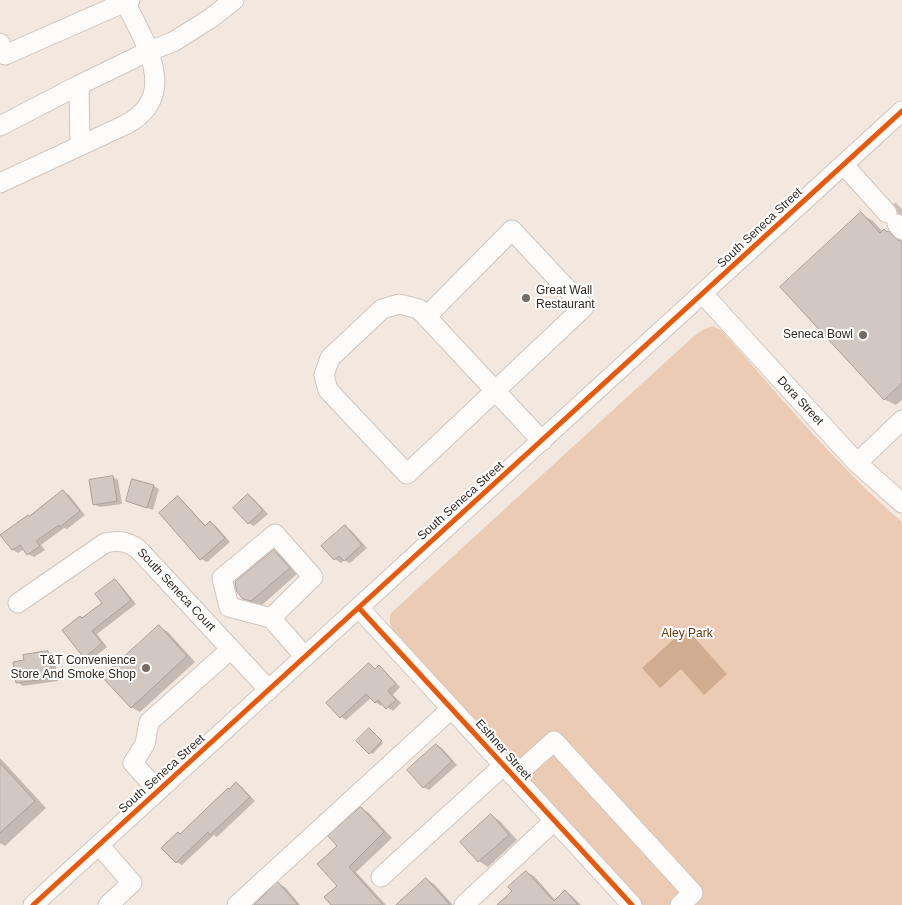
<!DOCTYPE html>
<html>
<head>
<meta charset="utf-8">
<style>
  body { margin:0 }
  canvas { display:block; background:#f3e8e0 }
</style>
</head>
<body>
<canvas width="902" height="905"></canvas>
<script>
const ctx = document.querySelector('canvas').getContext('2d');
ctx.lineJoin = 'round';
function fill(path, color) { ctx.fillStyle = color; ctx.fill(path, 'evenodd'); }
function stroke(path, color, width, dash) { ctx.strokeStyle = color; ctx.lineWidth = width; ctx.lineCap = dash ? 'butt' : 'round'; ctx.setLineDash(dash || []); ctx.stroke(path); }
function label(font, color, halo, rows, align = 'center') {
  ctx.font = font + ' Helvetica,sans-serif'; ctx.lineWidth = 4; ctx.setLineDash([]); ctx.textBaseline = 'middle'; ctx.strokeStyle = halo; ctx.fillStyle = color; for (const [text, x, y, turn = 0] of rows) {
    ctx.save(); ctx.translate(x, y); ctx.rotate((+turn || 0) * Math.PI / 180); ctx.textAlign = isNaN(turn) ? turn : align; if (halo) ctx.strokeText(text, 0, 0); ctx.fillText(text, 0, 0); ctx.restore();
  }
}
fill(new Path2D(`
  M 713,326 L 722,331 C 780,396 835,464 902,522 L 902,905 L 643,905 L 396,636 C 391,628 388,622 391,613 L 694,336 L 704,329 Z`), '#ebcbb3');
fill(new Path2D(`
  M 686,628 L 727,674 L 704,695 L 681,669 L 660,688 L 642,668 Z`), '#d0ac90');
fill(new Path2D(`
  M 861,214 L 873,221 L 883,232 L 888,232 L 902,241 L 902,400 L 896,405 L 884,399 Z
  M 113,477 L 118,480 L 122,504 L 100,507 L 94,504 Z
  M 154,486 L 159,489 L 153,510 L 127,501 Z
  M 64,492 L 69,495 L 85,515 L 67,529 L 64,528 L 41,545 L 45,550 L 34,557 L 28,554 L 24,549 L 18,553 L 13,550 Z
  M 248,495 L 254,499 L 268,514 L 254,526 L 248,523 Z
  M 178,497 L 183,501 L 206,526 L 210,522 L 216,526 L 230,542 L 207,562 L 201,559 Z
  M 345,527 L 351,530 L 367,548 L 350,563 L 344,560 L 341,563 L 335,559 L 323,546 Z
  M 274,551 L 283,556 L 298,573 L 261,606 L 253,604 L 244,598 Z
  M 115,581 L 120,584 L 136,604 L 97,634 L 107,647 L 91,660 L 85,657 L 83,619 L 103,603 Z
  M 159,627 L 168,632 L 195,662 L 140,712 L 131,707 Z
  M 48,652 L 54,656 L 58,681 L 23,686 L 17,682 L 25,661 Z
  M 369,664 L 376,669 L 379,667 L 384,670 L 400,687 L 393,695 L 401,703 L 393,711 L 383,703 L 381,706 L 375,702 L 371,698 L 346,720 L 341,717 Z
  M 371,731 L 383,743 L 373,754 L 370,753 Z
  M 437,745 L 442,748 L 457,765 L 429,790 L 423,787 Z
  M 0,758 L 46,808 L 5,846 L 0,843 Z
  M 237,783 L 242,787 L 255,801 L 217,837 L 214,835 L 182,865 L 176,862 L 180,835 Z
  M 361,808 L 369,813 L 392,838 L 356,872 L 386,905 L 332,905 L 338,886 L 339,846 Z
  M 492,816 L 500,821 L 517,840 L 488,867 L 479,861 Z
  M 526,872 L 534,876 L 556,901 L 565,892 L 572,896 L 581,905 L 498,905 L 514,891 Z
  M 426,879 L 434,884 L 453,905 L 396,905 Z
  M 279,884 L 286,888 L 300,905 L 256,905 Z`), '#0003');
const building = new Path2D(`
  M 861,212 L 880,233 L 884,229 L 887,232 L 888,231 L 898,240 L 902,241 L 902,383 L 884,400 L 780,287 Z
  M 113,476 L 117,501 L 93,505 L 89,480 Z
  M 132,479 L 154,485 L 147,508 L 126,501 Z
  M 63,490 L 80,511 L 60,527 L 59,525 L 36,541 L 40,546 L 27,555 L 20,545 L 12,550 L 0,535 L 28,515 L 29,516 Z
  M 248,494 L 263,510 L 248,524 L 233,508 Z
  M 178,496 L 205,526 L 210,521 L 225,538 L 200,560 L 159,513 Z
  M 345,525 L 362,545 L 344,561 L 339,556 L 334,560 L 321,546 Z
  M 274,550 L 290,568 L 251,601 L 243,599 L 237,592 L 235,582 Z
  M 115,579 L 131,600 L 92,631 L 102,643 L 84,658 L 62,630 L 80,616 L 82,618 L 102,603 L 95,594 Z
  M 159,625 L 187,656 L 131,708 L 102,677 Z
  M 48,651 L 53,678 L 16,683 L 13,662 L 24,660 L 23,655 Z
  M 369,663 L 375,669 L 379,665 L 396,684 L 388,691 L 396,700 L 386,709 L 378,700 L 375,703 L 366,694 L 340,718 L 326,703 Z
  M 369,728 L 382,741 L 369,754 L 356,741 Z
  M 436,744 L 452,761 L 423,788 L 407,770 Z
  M 0,763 L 35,801 L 0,833 Z
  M 236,782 L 250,797 L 210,835 L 208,832 L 176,863 L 161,848 L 178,832 L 180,834 L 228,788 L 229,789 Z
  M 361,807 L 384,832 L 349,867 L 383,905 L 331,905 L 324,897 L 337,886 L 317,864 L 337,846 L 328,836 Z
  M 491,814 L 509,835 L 478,862 L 460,842 Z
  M 526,871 L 554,901 L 565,890 L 578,905 L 497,905 L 512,891 L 508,887 Z
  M 426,878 L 450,905 L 396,905 Z
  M 278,882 L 298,905 L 254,905 Z`);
fill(building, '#d1c8c1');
stroke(building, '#aaa09a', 1);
stroke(new Path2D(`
  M 892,219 L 902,209`), '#ccc1ba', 19, [19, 9]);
const minor = new Path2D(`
  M 0,43 L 5,55 L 130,0
  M 79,85 L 80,146
  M 0,126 L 79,85 L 149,51 L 173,42 L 211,18 L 234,0
  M 844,165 L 887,213
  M 0,183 L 125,125 C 182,96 143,39 124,0
  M 897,224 L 902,230
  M 703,294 L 857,463 L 902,503
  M 426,317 L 512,230 L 584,307 L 407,474 L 328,390 L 324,375 L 330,358 L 382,309 L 399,304 L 419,309 L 542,441
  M 857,463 L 902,420
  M 18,603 L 105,543 C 118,540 127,541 138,549 L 269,690
  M 359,608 L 632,905
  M 271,618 L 313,577 L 275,534 L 222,578 L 229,607 L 271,618 L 305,657
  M 514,777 L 554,741 L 693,893 L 680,905
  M 158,791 L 133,763 L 145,744 L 149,722 L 231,649
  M 99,845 L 132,883 L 108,905
  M 381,877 L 503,766
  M 33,905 L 902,111
  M 237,905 L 451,709
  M 464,905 L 554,821`);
stroke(minor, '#d0c6bf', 21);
stroke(minor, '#fdfcfa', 19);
stroke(new Path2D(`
  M 359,608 L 632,905
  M 33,905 L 902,111`), '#e8590c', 5);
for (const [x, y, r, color] of [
  [526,298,5,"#746b63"],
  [863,335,5,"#746b63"],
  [146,668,5,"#746b63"]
]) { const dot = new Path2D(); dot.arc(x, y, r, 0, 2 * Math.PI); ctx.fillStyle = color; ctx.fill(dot); stroke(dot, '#fff', 2); }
label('12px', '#302720', '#fff', [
  ["South Seneca Street",760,228,-43],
  ["Dora Street",800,401,47],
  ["South Seneca Street",461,501,-42],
  ["South Seneca Court",176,590,47],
  ["Esthner Street",503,750,48],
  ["South Seneca Street",162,774,-42]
]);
label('12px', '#302720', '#fff', [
  ["Great Wall",536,291,"left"],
  ["Restaurant",536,305,"left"],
  ["Seneca Bowl",853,335],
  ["T&T Convenience",136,661],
  ["Store And Smoke Shop",136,675]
], 'right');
label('12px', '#693b10', '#fff', [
  ["Aley Park",687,634]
]);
</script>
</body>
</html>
